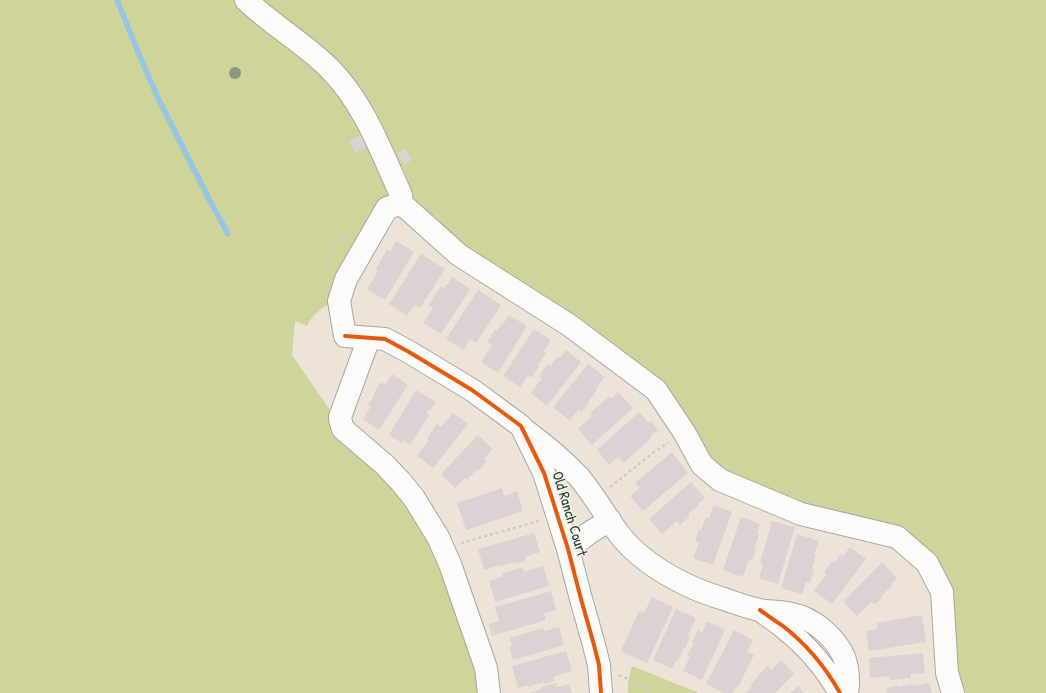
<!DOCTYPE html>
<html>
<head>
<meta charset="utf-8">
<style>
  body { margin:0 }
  canvas { display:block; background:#ede4d7 }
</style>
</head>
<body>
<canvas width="1046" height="693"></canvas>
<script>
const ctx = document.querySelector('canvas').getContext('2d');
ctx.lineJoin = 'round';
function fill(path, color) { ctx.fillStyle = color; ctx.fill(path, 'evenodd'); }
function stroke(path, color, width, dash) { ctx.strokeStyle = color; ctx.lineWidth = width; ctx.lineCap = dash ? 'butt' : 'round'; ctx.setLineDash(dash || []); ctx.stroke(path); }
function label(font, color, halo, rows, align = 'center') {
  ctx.font = font + ' "Patrick Hand",sans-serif'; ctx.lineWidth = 3; ctx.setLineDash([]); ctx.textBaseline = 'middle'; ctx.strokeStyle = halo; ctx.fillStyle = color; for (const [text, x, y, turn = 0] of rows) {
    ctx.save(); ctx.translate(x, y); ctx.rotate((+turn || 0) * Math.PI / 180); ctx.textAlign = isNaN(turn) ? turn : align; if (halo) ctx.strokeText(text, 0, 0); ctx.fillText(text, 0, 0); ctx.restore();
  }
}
fill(new Path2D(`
  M 0,0 L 1046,0 L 1046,693 L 953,693 L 942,592 L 897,537 L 720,480 L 656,390 L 402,204 L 332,302 C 322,308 312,315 307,326 L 295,321 L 292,355 L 343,429 L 414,498 L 489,693 L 0,693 Z
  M 632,666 L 699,693 L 628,693 L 628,683 Z`), '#cfd49a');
stroke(new Path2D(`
  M 117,0 L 138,52 L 158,98 L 210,201 L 228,234`), '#97c5e4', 5.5);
fill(new Path2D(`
  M 362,135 L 368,147 L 355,153 L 349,141 Z
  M 405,149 L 412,160 L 404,165 L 397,153 Z
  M 396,241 L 414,252 L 385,300 L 367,289 L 378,271 L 375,270 L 387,250 L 390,252 Z
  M 421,254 L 445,269 L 420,308 L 414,305 L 407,316 L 389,304 Z
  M 452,277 L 470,289 L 441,334 L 423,323 L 433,308 L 429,305 L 441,286 L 444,288 L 446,285 L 447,285 Z
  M 478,290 L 501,305 L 476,343 L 470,339 L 464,350 L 446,339 Z
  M 509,315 L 527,326 L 498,373 L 481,362 L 492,345 L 487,342 L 495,329 L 497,331 L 501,323 L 503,324 Z
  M 534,329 L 551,340 L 543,352 L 546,353 L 537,366 L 539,367 L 531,378 L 528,375 L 520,387 L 503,376 Z
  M 566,350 L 581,362 L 547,406 L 531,393 L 542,378 L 539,376 L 548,364 L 550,366 L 558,356 L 560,358 Z
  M 588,364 L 605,377 L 596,388 L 597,390 L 588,402 L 589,403 L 581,412 L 578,410 L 570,421 L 553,407 Z
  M 392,374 L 408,385 L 379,430 L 363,419 L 371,406 L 368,405 L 375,394 L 374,393 L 381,382 L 385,385 Z
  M 416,390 L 436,402 L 431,410 L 429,409 L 426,413 L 429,415 L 410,445 L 403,440 L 402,443 L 389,435 Z
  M 618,392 L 633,408 L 592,445 L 578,429 L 592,416 L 590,413 L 610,396 L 612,398 Z
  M 639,412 L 649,423 L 651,421 L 658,430 L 650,437 L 651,438 L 624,463 L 618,457 L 609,465 L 597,450 Z
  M 453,413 L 468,424 L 433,468 L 417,456 L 429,440 L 427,438 L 437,424 L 441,427 Z
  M 478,435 L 493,449 L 484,458 L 487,461 L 479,470 L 477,469 L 467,480 L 465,478 L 455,488 L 441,474 Z
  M 672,452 L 688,473 L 643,511 L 630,496 L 640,488 L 635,483 Z
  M 691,482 L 705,498 L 698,504 L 699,505 L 688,514 L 690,516 L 680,525 L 677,521 L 662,534 L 649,519 Z
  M 502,488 L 504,496 L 517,491 L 523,511 L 466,530 L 457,503 Z
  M 714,505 L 732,512 L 713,565 L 693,558 L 699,543 L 695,542 L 699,529 L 701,530 L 706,517 L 709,518 Z
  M 741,517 L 760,524 L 757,534 L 759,534 L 754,550 L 756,550 L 752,560 L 749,559 L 743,577 L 723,570 Z
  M 772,521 L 795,527 L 778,584 L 759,578 L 763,564 L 760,563 Z
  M 534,533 L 540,552 L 525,557 L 526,561 L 515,564 L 515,562 L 500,566 L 500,565 L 484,570 L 478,549 Z
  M 797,534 L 819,541 L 814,554 L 816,555 L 812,569 L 814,569 L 810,583 L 806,582 L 802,594 L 781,588 Z
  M 850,547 L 866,559 L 832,604 L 814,591 L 827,574 L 824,572 L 832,561 L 834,563 L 841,554 L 843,556 Z
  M 882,562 L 897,578 L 891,584 L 892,586 L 881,596 L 882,598 L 875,605 L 871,602 L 857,616 L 843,602 Z
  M 543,566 L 549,586 L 495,602 L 489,581 L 503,577 L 502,574 L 523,567 L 524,572 Z
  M 551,591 L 556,610 L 544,613 L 546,620 L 492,636 L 489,624 L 499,621 L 495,607 Z
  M 652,597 L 673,607 L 647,663 L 621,651 L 639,611 L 644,613 Z
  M 676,609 L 696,618 L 688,636 L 690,637 L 685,649 L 684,648 L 678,661 L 676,660 L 672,669 L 653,660 Z
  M 922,615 L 926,642 L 869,651 L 866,631 L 878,629 L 877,623 Z
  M 707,621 L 725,630 L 702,680 L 683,671 L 690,657 L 687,656 L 694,643 L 692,642 L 698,630 L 702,633 Z
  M 559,627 L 564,645 L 513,660 L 509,647 L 512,646 L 510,638 L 543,628 L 544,631 Z
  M 734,630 L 753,640 L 747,651 L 754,655 L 738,687 L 736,686 L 733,693 L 724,693 L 706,684 Z
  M 566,651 L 572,671 L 553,677 L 554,681 L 545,684 L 544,682 L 528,687 L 528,685 L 518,688 L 512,666 Z
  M 923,653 L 925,673 L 911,674 L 911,678 L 890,680 L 889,676 L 870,678 L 869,658 Z
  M 781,660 L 794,674 L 775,693 L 746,693 L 752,687 L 750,685 L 759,676 L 758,675 L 768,666 L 771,670 Z
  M 556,683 L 557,687 L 569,684 L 572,693 L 529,693 L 542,689 L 541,687 Z
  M 929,683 L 932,693 L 887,693 L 886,688 L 899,685 L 899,687 L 913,684 L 913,686 Z
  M 798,686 L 804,693 L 790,693 Z`), '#dbd2d3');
const minor = new Path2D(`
  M 246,0 C 272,25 304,43 329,68 C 364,103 381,151 401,195 L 402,204
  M 369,338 L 340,417 L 340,419 L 343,429 L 385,465 L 401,482 L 414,498 L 438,537 L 450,564 L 486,668 L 489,693
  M 526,431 C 545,445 563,460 579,477 C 594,495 605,515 619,534 C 636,556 662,573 687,585 C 699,591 711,595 724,599 C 735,603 747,607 759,610 C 769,612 781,611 792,614 C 813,618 835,637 844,657 C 848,668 849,681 847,693
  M 568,549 L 589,533 L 610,520
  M 761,611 C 768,616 776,621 783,627 C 806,645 826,668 840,693
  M 601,693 L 599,665 L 594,645 L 581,599 L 568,549 L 544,473 L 521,426 L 498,409 L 472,390 L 409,352 L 385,339 L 345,336 L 339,301 L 346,279 L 387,208 L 400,204 L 402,204 L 459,255 L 569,325 L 656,390 L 684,432 L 702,465 L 720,480 L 801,514 L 897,537 L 927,563 L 942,592 L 947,673 L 953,693`);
stroke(minor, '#a8a69e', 24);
stroke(new Path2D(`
  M 328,270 C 326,253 331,244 347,238
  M 610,487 L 653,453 L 668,443
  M 461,543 L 539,521
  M 619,675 L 636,683 L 650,693`), '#cbcbc8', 2.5, [3, 3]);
stroke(minor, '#fcfbf9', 22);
stroke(new Path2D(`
  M 345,336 L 385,339 L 409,352 L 472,390 L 498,409 L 521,426 L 544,473 L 568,549 L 581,599 L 594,645 L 599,665 L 601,693
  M 760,610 C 767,615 775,621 783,626 C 806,644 826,668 840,693`), '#e8590c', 4);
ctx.fillStyle = '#8c9783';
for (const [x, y] of [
  [235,73]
]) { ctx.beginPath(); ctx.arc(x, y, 6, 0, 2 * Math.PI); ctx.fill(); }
label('15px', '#1f3d34', '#f7f3e8', [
  ["Old Ranch Court",569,514,73]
]);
</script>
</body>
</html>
